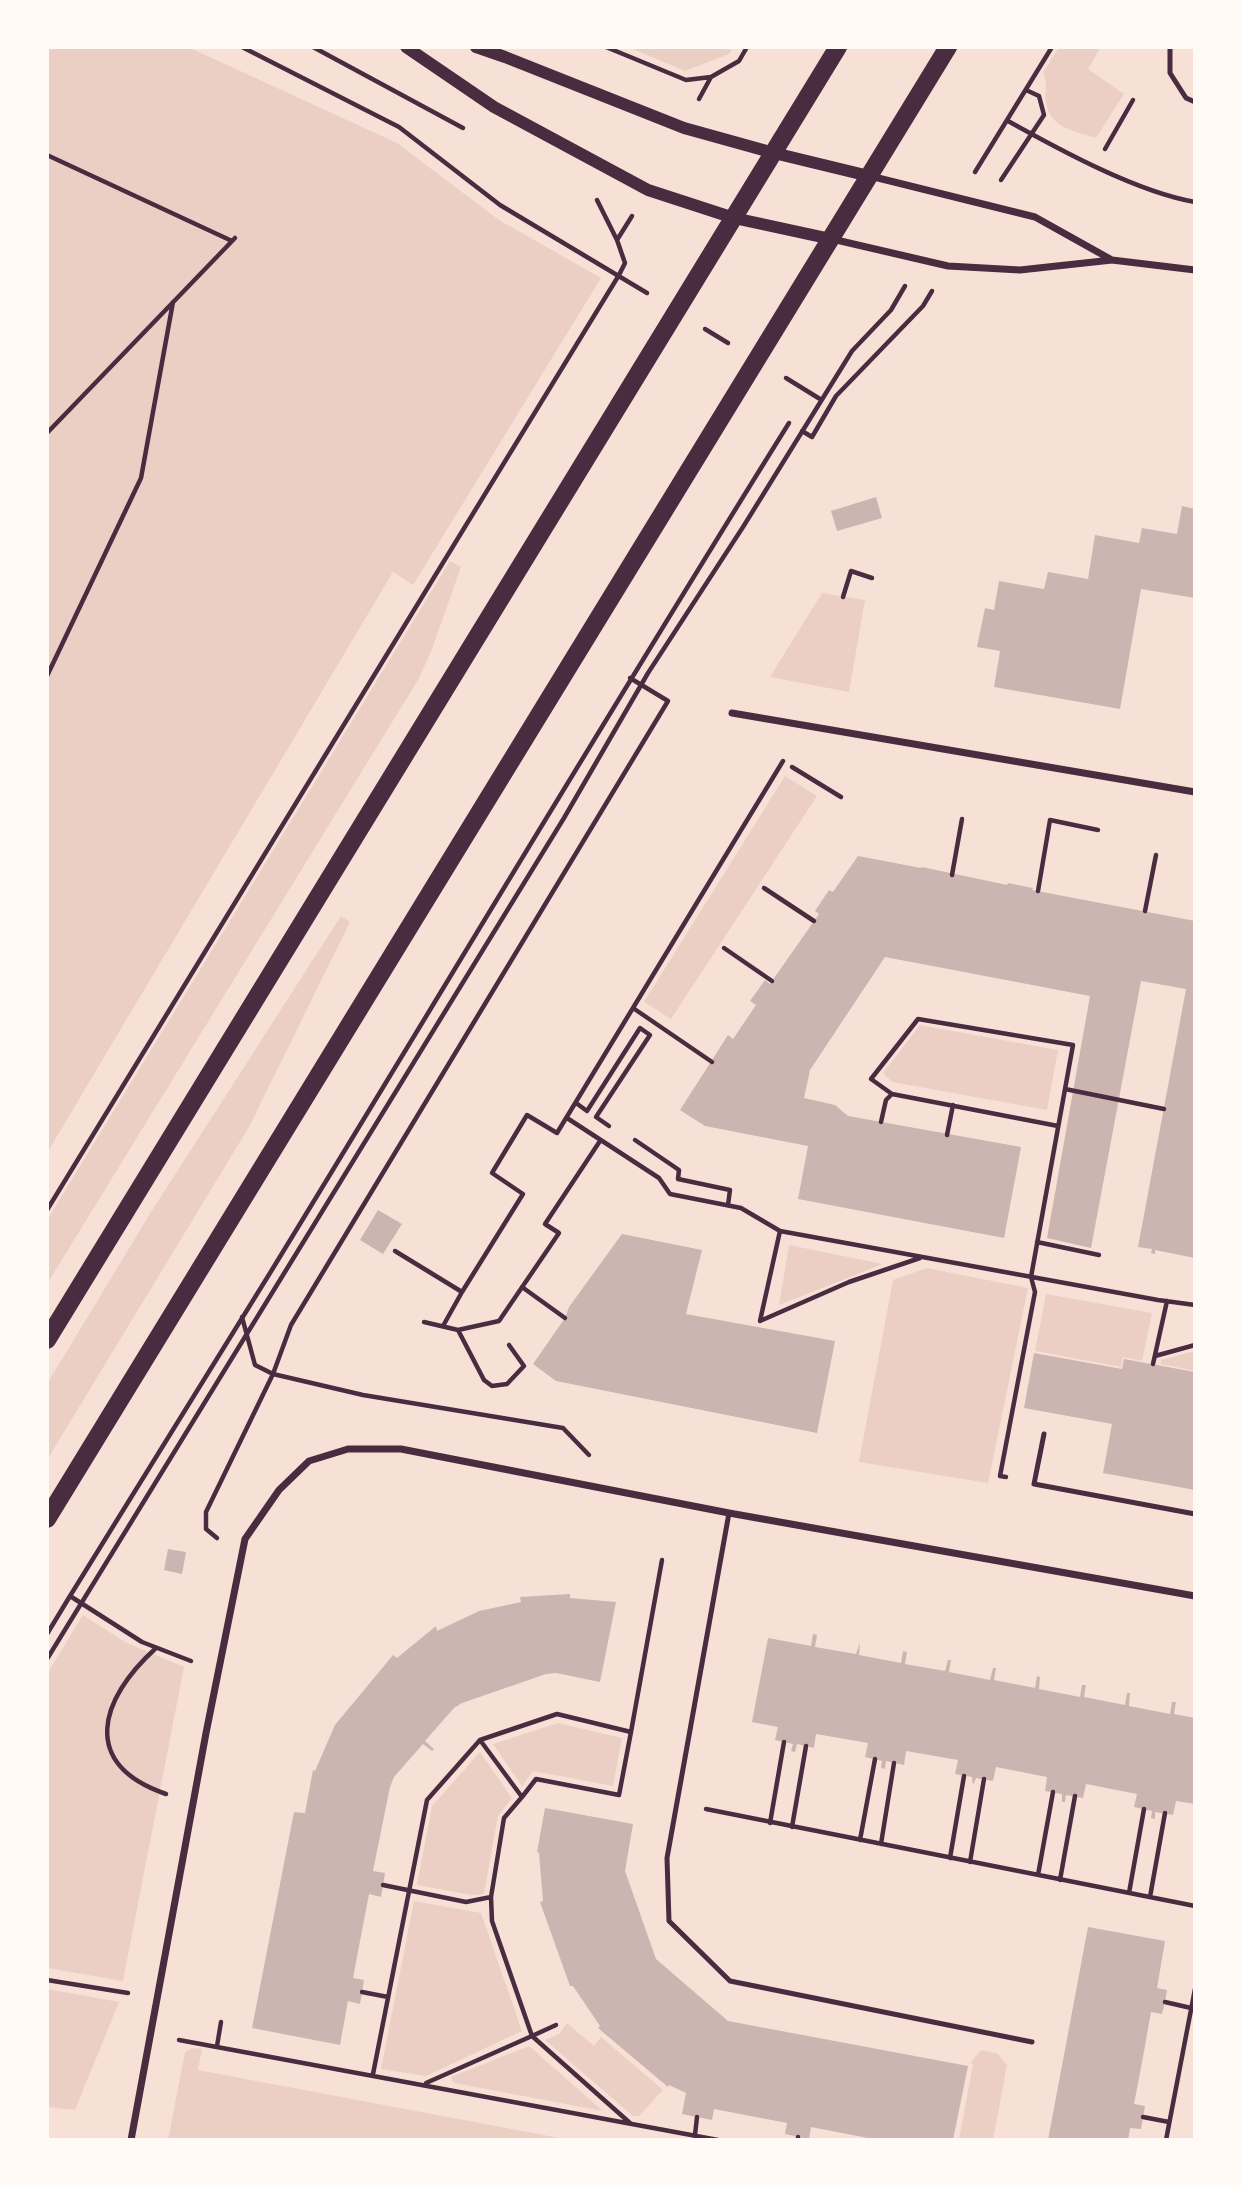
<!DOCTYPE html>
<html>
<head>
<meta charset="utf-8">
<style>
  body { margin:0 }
  #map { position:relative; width:1242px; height:2187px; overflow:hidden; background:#f7e1d7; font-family:Quicksand,sans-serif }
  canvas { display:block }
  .frame { position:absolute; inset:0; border:49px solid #fffaf5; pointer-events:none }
</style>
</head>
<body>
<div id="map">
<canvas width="1242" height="2187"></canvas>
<div class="frame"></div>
</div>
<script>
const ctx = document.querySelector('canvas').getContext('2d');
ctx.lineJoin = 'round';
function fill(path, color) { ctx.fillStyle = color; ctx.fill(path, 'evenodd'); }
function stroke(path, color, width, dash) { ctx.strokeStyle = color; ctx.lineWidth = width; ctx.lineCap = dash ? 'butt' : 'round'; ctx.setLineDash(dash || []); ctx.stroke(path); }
fill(new Path2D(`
  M 47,47 L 188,47 L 397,143 L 499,220 L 601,278 L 413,585 L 393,572 L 47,1153 Z
  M 628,47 L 733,47 L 729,54 L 685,71 Z
  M 1059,47 L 1101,47 L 1088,69 L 1124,94 L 1096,138 C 1074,131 1049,128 1046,101 C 1044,88 1049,85 1043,73 Z
  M 450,561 L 461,567 L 431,652 L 418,680 L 47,1284 L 47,1220 Z
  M 822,593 L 865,600 L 849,692 L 770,677 Z
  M 785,776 L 817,796 L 671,1019 L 644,1002 Z
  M 341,916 L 350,922 L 249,1127 L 47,1460 L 47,1384 L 151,1212 Z
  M 920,1025 L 1058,1050 L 1047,1110 L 892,1082 L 883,1073 Z
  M 789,1245 L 883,1264 L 779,1305 Z
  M 927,1268 L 1028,1288 L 988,1483 L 859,1462 L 893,1280 Z
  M 1046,1294 L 1152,1313 L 1142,1361 L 1123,1357 L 1121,1367 L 1035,1351 Z
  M 1195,1351 L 1195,1371 L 1161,1364 L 1161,1360 Z
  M 83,1615 L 125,1642 L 184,1667 L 123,1981 L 47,1968 L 47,1674 Z
  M 558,1723 L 622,1738 L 613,1786 L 533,1771 L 522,1786 L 493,1744 Z
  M 480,1752 L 512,1798 L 498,1816 L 484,1894 L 471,1895 L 417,1885 L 432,1806 Z
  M 414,1901 L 481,1913 L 522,2031 L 426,2076 L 381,2069 Z
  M 47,1989 L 119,2002 L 75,2110 L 47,2107 Z
  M 567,2023 L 594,2046 L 601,2037 L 663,2090 L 639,2116 L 633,2116 L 545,2040 L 559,2034 Z
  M 529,2046 L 603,2111 L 454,2083 L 451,2077 Z
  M 193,2048 L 202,2049 L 198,2070 L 570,2140 L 168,2140 L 185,2052 Z
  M 981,2050 L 998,2054 L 1007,2065 L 993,2140 L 959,2140 L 973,2064 L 970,2063 Z`), '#ebcfc5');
fill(new Path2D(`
  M 876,497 L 882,518 L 837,531 L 831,511 Z
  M 1182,506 L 1195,509 L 1195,598 L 1141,589 L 1120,709 L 994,687 L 1000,651 L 977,647 L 985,608 L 994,610 L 999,581 L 1044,589 L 1048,572 L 1088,579 L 1095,535 L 1139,543 L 1142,528 L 1177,534 Z
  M 858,856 L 921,868 L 922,867 L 1007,885 L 1008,883 L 1033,888 L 1032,890 L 1195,921 L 1195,1258 L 1155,1250 L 1155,1254 L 1151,1253 L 1152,1249 L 1138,1247 L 1186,989 L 1141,981 L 1091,1248 L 1047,1238 L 1090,996 L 885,957 L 810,1070 L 804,1098 L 835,1105 L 848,1116 L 1021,1147 L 1004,1238 L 798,1199 L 808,1146 L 705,1126 L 680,1110 L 728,1035 L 733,1039 L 756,1005 L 750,1001 L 765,980 L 770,984 L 772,981 L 819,914 L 815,911 L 829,890 L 833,892 Z
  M 378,1210 L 402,1224 L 383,1254 L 360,1240 Z
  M 622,1234 L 702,1250 L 686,1314 L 835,1341 L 817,1433 L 556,1381 L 533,1364 L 565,1318 L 569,1307 Z
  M 1034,1353 L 1122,1369 L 1124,1359 L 1195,1372 L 1195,1490 L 1103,1473 L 1112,1424 L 1024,1408 Z
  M 168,1549 L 186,1552 L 182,1574 L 164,1570 Z
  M 570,1594 L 570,1598 L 616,1602 L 600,1682 L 556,1673 L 546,1674 L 462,1703 L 454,1708 L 425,1741 L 434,1749 L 432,1751 L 423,1744 L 394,1777 L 390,1787 L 373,1871 L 385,1873 L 381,1897 L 369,1894 L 353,1978 L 364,1980 L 360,2004 L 348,2001 L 340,2045 L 252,2028 L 294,1812 L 305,1813 L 313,1770 L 315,1771 L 335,1725 L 393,1655 L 397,1658 L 436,1626 L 437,1631 L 479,1611 L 521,1602 L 520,1597 Z
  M 813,1634 L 817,1635 L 815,1647 L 856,1654 L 860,1643 L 859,1655 L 901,1663 L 903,1651 L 907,1652 L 905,1664 L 945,1671 L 948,1660 L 951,1660 L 949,1672 L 990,1680 L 993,1668 L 996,1668 L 994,1680 L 1035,1688 L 1037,1676 L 1040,1677 L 1039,1689 L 1080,1697 L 1082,1685 L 1086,1685 L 1084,1697 L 1125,1705 L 1127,1693 L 1130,1693 L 1129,1706 L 1170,1714 L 1172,1702 L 1176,1702 L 1174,1714 L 1195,1718 L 1195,1804 L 1176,1801 L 1173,1815 L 1155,1812 L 1155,1819 L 1151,1818 L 1152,1811 L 1134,1807 L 1137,1794 L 1086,1784 L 1083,1798 L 1066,1795 L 1065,1802 L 1062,1802 L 1062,1794 L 1045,1791 L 1047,1777 L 996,1767 L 993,1781 L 976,1778 L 973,1785 L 972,1777 L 955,1774 L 958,1760 L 906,1751 L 904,1765 L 886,1761 L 885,1769 L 881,1768 L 882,1761 L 865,1757 L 868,1743 L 816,1734 L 814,1748 L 797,1744 L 795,1752 L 791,1751 L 793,1744 L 775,1740 L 778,1727 L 752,1722 L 768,1638 L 811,1646 Z
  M 545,1808 L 633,1824 L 625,1871 L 656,1959 L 728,2021 L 968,2066 L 953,2140 L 878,2140 L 811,2127 L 809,2139 L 785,2134 L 787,2123 L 714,2109 L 712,2120 L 682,2114 L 686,2093 L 669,2085 L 668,2087 L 598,2028 L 600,2026 L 573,1986 L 570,1986 L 540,1902 L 543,1901 L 539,1853 L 537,1852 Z
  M 1088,1927 L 1165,1941 L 1157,1988 L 1167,1990 L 1165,2002 L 1162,2014 L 1151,2012 L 1143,2057 L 1134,2104 L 1145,2106 L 1141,2129 L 1130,2128 L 1128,2140 L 1048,2140 Z`), '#ccb4b1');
stroke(new Path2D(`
  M 242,47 L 399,127 L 500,205 L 647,293
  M 313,47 L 463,128
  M 606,47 L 686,80 L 711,77
  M 699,99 L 711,77 L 739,61 L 747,47
  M 1008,121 C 1060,150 1137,192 1195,202
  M 1105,149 L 1133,100
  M 47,155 L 232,241 L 235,238 L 47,433
  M 975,172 L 1052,47
  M 1001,180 L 1044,115 L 1039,96 L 1026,90
  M 597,200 L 617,240
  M 705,329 L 728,343
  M 786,378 L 820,399
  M 802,431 L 812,437 L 836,396 L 923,306 L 932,291
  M 843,597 L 851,571 L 872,578
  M 47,676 L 141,478 L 173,302
  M 792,767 L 841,797
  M 952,875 L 962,819
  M 764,888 L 814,921
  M 1038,891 L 1050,820 L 1098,830
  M 1145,911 L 1156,855
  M 724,948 L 772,981
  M 633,1008 L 712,1062
  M 1065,1089 L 1164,1109
  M 576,1103 L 587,1111 L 640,1028 L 650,1035 L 596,1117 L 609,1126
  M 567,1118 L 659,1178 L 670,1194 L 741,1208 L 780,1231 L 1158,1300 L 1195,1305
  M 881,1122 L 886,1100 L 892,1094
  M 947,1135 L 953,1105
  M 635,1140 L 679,1170 L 678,1179 L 730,1190 L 728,1205
  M 47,1210 L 619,275 L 625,263 L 617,240 L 632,216
  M 780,1231 L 760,1321 L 849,1282 L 920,1258
  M 1037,1242 L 1099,1255
  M 395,1251 L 462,1292 L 523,1194 L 492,1173 L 527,1115 L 557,1133 L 783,761
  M 522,1287 L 565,1318
  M 424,1322 L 458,1330 L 499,1321 L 559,1233 L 545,1224 L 600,1141
  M 443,1326 L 462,1292
  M 458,1330 L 484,1380 L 492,1386 L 507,1384 L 524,1366 L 509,1345
  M 1155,1356 L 1195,1345
  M 1153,1364 L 1167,1301
  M 589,1455 L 563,1428 L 363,1395 L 273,1374 L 291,1325 L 668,701 L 630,678
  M 1006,1477 L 1000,1476 L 1035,1292 L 1031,1277 L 1073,1045 L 918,1019 L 871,1079 L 892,1094 L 1058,1126
  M 217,1538 L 206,1529 L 206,1512 L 273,1374 L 255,1365 L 242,1317
  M 70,1596 C 136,1488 204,1381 270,1273 C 443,990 613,705 789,423
  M 47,1634 L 70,1596 L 142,1642 L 191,1661
  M 155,1649 C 100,1699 79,1764 166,1794
  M 47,1659 L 564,818 L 648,673 L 743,527 L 852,351 L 891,310 L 905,286
  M 522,1797 L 536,1779 L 619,1795 L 631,1732
  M 706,1809 L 1195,1906
  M 770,1823 L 784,1742
  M 792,1827 L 806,1746
  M 860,1840 L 875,1759
  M 881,1844 L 894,1763
  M 950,1858 L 964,1776
  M 970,1862 L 984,1779
  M 1038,1875 L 1053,1792
  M 1060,1880 L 1075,1796
  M 383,1885 L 466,1902 L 491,1897 L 504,1818 L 522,1797 L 480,1740
  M 1129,1893 L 1144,1809
  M 491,1897 L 492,1921 L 532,2036 L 556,2025
  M 1150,1897 L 1165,1813
  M 47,1980 L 128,1993
  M 362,1992 L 388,1997
  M 1165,2002 L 1191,2008
  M 179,2040 L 718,2140
  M 217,2046 L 221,2022
  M 373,2074 L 427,1800 L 480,1740 L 557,1714 L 631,1732 L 662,1560
  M 426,2083 L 532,2036 L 630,2123
  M 1143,2117 L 1169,2122
  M 695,2135 L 697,2117
  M 798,2140 L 798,2137
  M 1166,2140 L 1195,1989`), '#4a2c40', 4.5);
stroke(new Path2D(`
  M 1170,47 L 1170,73 L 1186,98 L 1195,102
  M 1044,1434 L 1034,1484 L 1195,1514
  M 729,1513 L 667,1858 L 669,1921 L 730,1981 L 1032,2042`), '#4a2c40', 5);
stroke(new Path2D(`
  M 870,176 L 1035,217 L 1112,260
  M 832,239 L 948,266 L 1020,270 L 1112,260 L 1195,270
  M 732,713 L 1195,792
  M 131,2140 L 206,1733 L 245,1539 L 279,1490 L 309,1461 L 348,1449 L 401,1449 L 729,1513 L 1195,1596`), '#4a2c40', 7);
stroke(new Path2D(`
  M 406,47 L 494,107 L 648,190 L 734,218 L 831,239
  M 476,47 L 505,57 L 684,128 L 774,153 L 869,176`), '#4a2c40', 12);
stroke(new Path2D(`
  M 47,1340 L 838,47
  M 47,1519 L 948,47`), '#4a2c40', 18);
</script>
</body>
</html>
